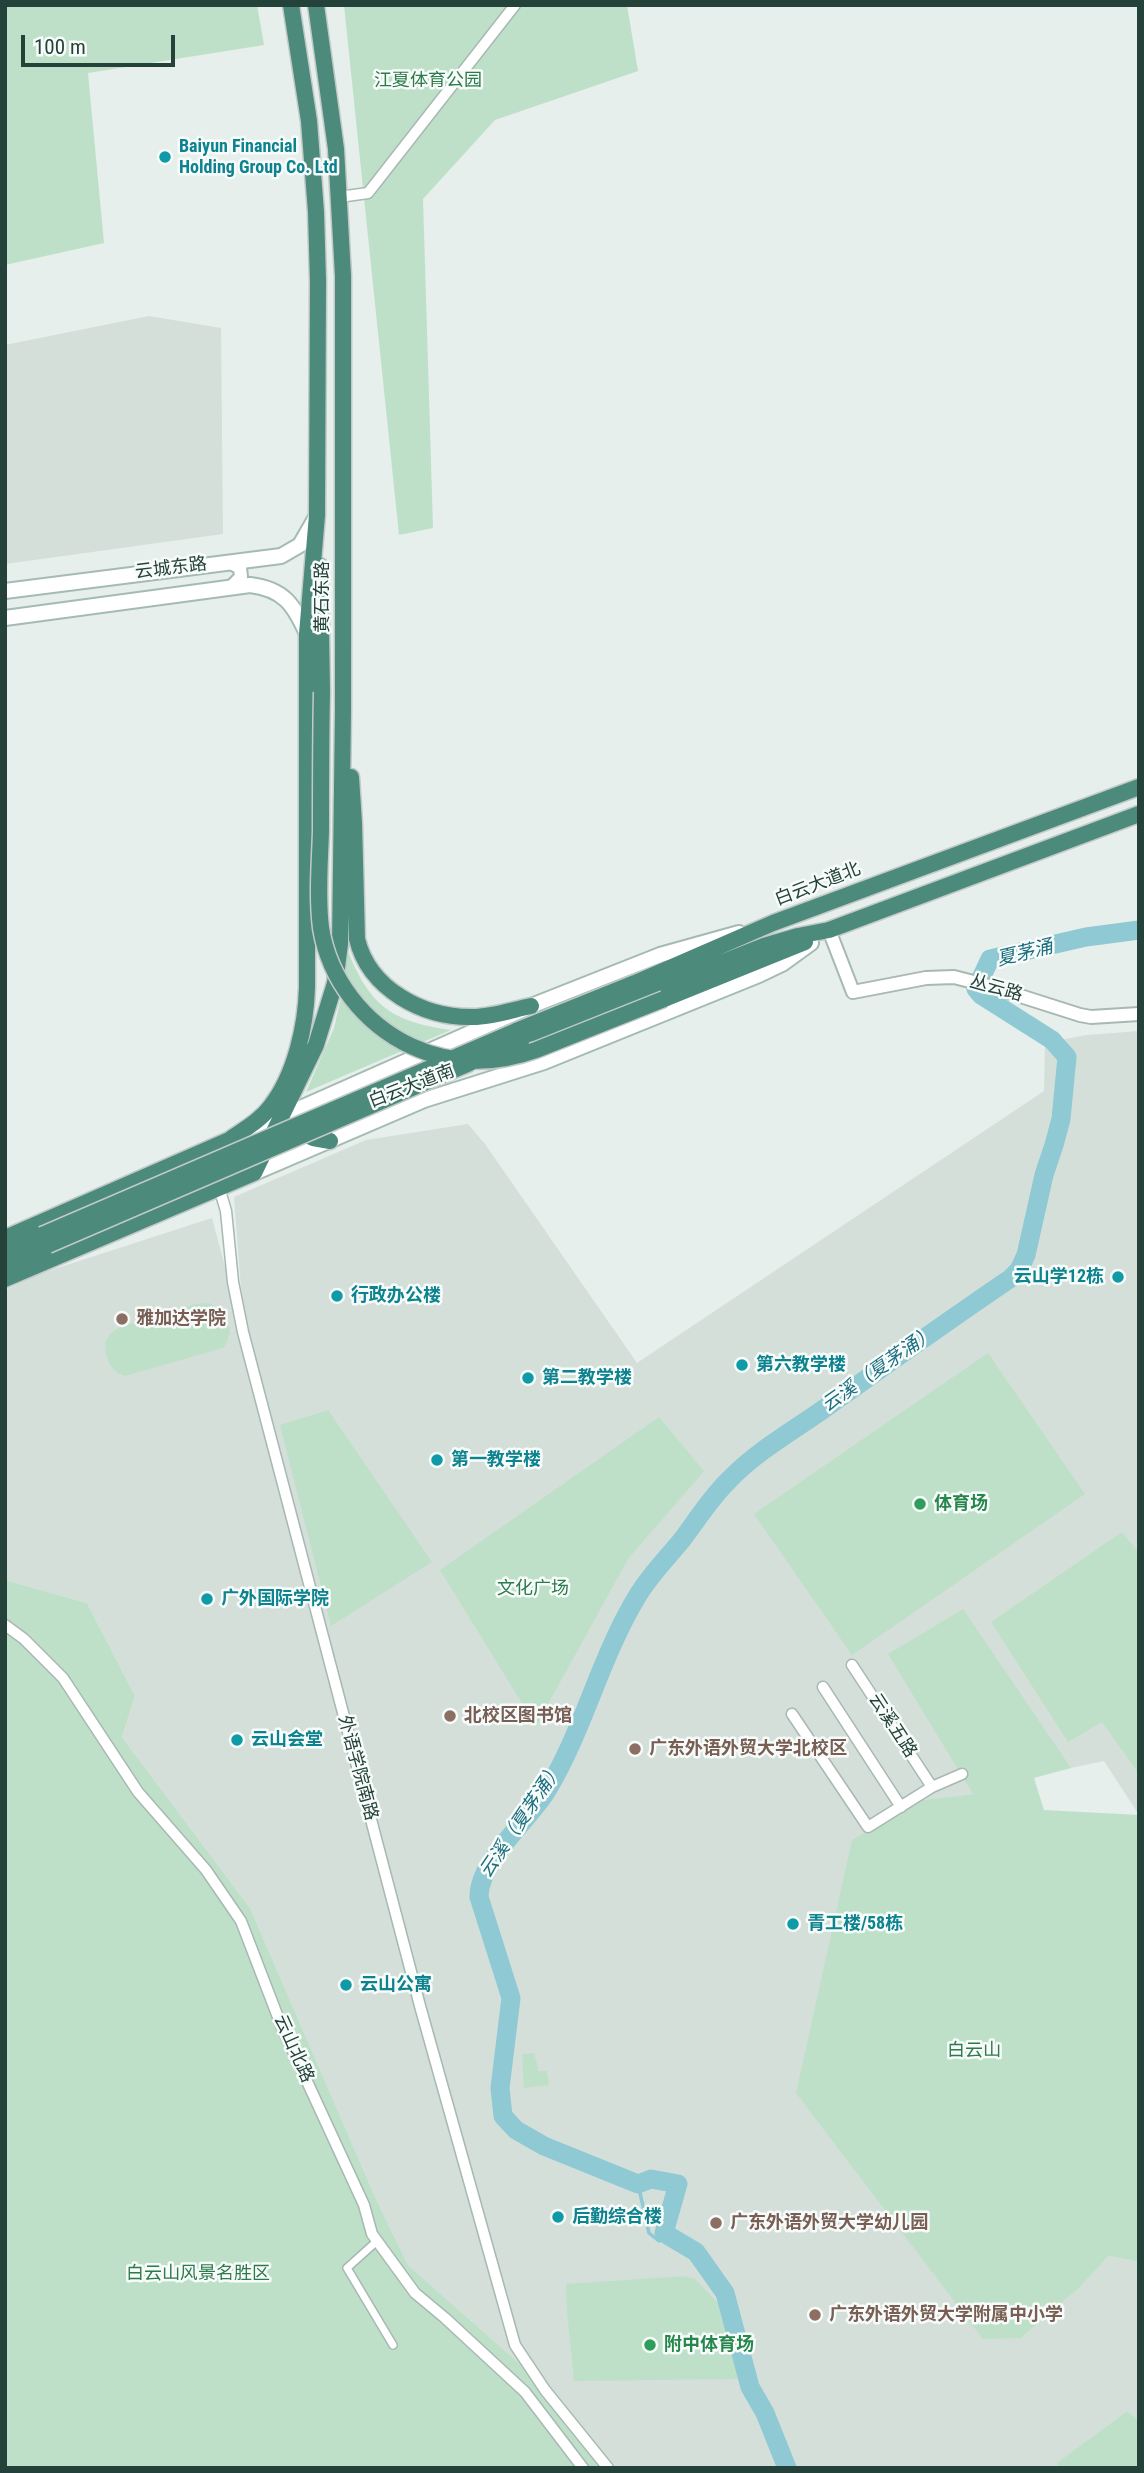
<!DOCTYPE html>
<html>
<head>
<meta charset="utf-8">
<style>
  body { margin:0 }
  #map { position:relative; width:1144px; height:2473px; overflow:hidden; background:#e6efeb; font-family:"Roboto Condensed",sans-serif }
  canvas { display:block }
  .frame { position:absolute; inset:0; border:7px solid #24423a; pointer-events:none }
  .scale { position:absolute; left:21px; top:35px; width:154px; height:32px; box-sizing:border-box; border:4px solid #24423a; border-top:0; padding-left:9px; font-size:21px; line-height:24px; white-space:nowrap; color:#24423a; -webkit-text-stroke:5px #f7fbf9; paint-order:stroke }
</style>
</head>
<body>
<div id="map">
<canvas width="1144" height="2473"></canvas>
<div class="frame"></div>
<div class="scale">100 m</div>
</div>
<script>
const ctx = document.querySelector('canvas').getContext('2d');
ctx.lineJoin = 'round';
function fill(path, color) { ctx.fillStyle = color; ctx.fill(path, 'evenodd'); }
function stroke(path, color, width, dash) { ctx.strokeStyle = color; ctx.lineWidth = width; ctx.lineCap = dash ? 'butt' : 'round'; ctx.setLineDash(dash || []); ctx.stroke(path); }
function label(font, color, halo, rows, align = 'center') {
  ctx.font = font + ' "Roboto Condensed","Noto Sans SC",sans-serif'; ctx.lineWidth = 5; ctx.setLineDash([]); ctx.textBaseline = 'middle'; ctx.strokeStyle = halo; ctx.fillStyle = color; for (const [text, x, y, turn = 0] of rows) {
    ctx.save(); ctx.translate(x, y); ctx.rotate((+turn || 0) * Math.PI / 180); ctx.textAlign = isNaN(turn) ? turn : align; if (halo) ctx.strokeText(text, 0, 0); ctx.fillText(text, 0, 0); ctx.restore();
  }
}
fill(new Path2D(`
  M 149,316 L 221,328 L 223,534 L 5,564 L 5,345 Z
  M 1139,1031 L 1139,1815 L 1104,1761 L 1033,1776 L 973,1794 L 922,1800 L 1021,2338 L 1079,2288 L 1109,2256 L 1139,2262 L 1139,2420 L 1127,2411 L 1058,2463 L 1059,2468 L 601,2468 L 520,2364 L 408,2265 L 376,2199 L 250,1908 L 122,1737 L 135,1696 L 87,1603 L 5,1580 L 5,1290 L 42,1273 L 212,1218 L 245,1341 L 234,1197 L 366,1140 L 468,1124 L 485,1144 L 637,1363 L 1044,1091 L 1045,1043 L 1087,1035 Z`), '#d4dfda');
fill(new Path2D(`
  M 5,5 L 257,5 L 264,45 L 88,73 L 104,243 L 5,265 Z
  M 344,5 L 627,5 L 638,71 L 495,120 L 423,199 L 433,528 L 399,535 Z
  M 344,941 C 367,1002 386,1021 451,1030 L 306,1092 L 334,1028 L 341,998 Z
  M 209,1303 C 227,1313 237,1330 223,1348 L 125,1376 C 109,1371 106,1358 105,1342 L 111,1333 L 118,1328 L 195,1304 Z
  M 988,1353 L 1085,1494 L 852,1655 L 754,1514 Z
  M 328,1410 L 432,1562 L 331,1626 L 280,1425 Z
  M 659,1417 L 704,1471 L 628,1559 L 536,1726 L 440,1570 Z
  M 1122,1532 L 1139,1553 L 1139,1774 L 1102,1722 L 1068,1742 L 991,1622 Z
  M 5,1580 L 87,1603 L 135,1696 L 122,1737 L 250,1908 L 376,2199 L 408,2265 L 520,2364 L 601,2468 L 5,2468 Z
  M 963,1609 L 1071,1768 L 1034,1778 L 1044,1810 L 1139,1815 L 1139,2262 L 1109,2256 L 1079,2288 L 1021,2338 L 983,2339 L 796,2093 L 852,1840 L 922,1800 L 973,1794 L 888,1654 Z
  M 534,2053 L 539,2071 L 547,2071 L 549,2085 L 524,2088 L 522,2054 Z
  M 684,2276 L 695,2279 L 718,2303 L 740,2379 L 574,2381 L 567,2312 L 566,2284 Z
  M 1127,2411 L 1139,2420 L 1139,2468 L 1059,2468 L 1057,2463 Z`), '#bfe0c8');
stroke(new Path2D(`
  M 638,2184 L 649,2233 L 659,2241 L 664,2233`), '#8ec9d4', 3.5);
stroke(new Path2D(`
  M 787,2468 L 765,2413 L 750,2387 L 725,2293 L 696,2252 L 664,2233 L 678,2184 L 651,2179 L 638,2184 L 544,2146 L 516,2130 L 503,2116 L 500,2088 L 511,1998 L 479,1897 C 479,1861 526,1823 546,1792 C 584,1730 600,1657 638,1595 C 650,1575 666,1559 681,1541 C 697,1520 711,1497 730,1479 C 758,1450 796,1429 828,1406 C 889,1363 949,1320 1011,1278 L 1019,1270 L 1026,1255 L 1044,1175 L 1054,1145 L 1061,1119 L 1067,1057 L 1052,1040 L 981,995 L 976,989 L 990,959 L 1086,937 L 1139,930`), '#8ec9d4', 19);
const pedestrian = new Path2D(`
  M 377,2241 L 347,2268 L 393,2345`);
const minor = new Path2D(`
  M 339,197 L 368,193 L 515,5
  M 218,1184 L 226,1211 L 233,1282 L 243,1332 L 420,2006 L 515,2345 L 545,2390 L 608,2468
  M 5,1625 L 24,1639 L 63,1678 L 138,1792 L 206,1870 L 241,1921 L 281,2025 L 364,2205 L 372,2234 L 415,2293 L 445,2318 L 525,2392 L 583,2468
  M 852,1665 L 932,1787
  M 823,1687 L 901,1807
  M 792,1714 L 868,1827 L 932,1787 L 962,1774`);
const tertiary = new Path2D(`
  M 229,562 L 240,568 L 241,577 L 233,585
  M 829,930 L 853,992 L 926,978 L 954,977 L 989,986 L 1080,1015 L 1091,1017 L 1139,1014`);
const secondary = new Path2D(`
  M 5,591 L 281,556 L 300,545 L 315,519
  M 5,618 L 250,585 C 284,589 294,605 307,634
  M 249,1131 L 531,1006 L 660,955 L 739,933
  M 254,1173 L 424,1100 L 544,1062 L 759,975 L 782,964 L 811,943`);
const trunk = new Path2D(`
  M 320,566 L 322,692
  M 351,777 L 354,823 L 357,939 C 369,989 423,1018 473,1017 C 492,1017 512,1010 531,1006
  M 664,999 L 805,942
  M 516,1031 L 635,983 L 773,923 L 1139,787
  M 521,1042 L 764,946 L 798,936 L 829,930 L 1139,814
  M 297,1131 L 313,1138 L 330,1141
  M 5,1238 L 229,1140 C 243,1130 260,1121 271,1106 C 295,1075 306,1026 307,987 L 307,634 L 317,515 L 318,281 L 316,212 L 309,121 L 291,5
  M 5,1251 L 42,1235
  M 5,1264 L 48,1245
  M 5,1279 L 254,1173 L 316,1045 L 335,983 L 340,944 L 343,711 L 343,276 L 336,149 L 316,5`);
stroke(pedestrian, '#a8b8b2', 10);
stroke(minor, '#a8b8b2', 13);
stroke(tertiary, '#a8b8b2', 16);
stroke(secondary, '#a4bbb3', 18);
stroke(trunk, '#c2cac8', 19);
stroke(pedestrian, '#fff', 7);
stroke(minor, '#fff', 10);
stroke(tertiary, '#fff', 12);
stroke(secondary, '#fff', 14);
stroke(trunk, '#4c8a7c', 16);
const trunkBridge = new Path2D(`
  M 322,692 C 321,739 321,785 321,831 C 320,863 317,896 321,928 C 329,979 364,1024 411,1046 C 452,1065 494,1065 536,1050 L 664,999
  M 490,1055 L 521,1042
  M 42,1235 L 516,1031
  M 48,1245 L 470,1063`);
stroke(trunkBridge, '#c2cac8', 19, []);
stroke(trunkBridge, '#4c8a7c', 16);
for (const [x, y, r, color] of [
  [165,157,7,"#0f9aa8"],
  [1118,1277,7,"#0f9aa8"],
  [337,1296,7,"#0f9aa8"],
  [122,1319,7,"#8d6e63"],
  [742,1365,7,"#0f9aa8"],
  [528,1378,7,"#0f9aa8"],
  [437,1460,7,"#0f9aa8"],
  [920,1504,7,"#2e9e5b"],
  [207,1599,7,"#0f9aa8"],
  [450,1716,7,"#8d6e63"],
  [237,1740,7,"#0f9aa8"],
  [635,1749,7,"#8d6e63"],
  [793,1924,7,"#0f9aa8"],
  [346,1985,7,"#0f9aa8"],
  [558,2217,7,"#0f9aa8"],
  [716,2223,7,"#8d6e63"],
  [815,2315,7,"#8d6e63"],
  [650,2345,7,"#2e9e5b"]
]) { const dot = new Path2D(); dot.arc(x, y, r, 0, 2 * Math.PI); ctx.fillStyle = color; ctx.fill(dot); stroke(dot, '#f7fbf9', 2.5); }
label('18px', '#2d7a4b', '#f7fbf9', [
  ["江夏体育公园",428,81],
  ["文化广场",533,1589],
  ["白云山",974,2051],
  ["白云山风景名胜区",198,2274]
]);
label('bold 18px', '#0d838f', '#f7fbf9', [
  ["Baiyun Financial",179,147],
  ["Holding Group Co. Ltd",179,168],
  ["云山学12栋",1104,1277,"right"],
  ["行政办公楼",351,1296],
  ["第六教学楼",756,1365],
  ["第二教学楼",542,1378],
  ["第一教学楼",451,1460],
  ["广外国际学院",221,1599],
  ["云山会堂",251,1740],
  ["青工楼/58栋",807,1924],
  ["云山公寓",360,1985],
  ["后勤综合楼",572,2217]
], 'left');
label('18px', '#24423a', '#f7fbf9', [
  ["云城东路",171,569,-7],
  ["黄石东路",323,597,-90],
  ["白云大道北",818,885,-21],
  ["丛云路",996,989,16],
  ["白云大道南",412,1087,-21],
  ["云溪五路",892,1726,57],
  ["外语学院南路",357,1768,75],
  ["云山北路",293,2049,66]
]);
label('bold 18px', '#785e54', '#f7fbf9', [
  ["雅加达学院",136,1319],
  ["北校区图书馆",464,1716],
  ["广东外语外贸大学北校区",649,1749],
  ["广东外语外贸大学幼儿园",730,2223],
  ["广东外语外贸大学附属中小学",829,2315]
], 'left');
label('bold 18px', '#27864d', '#f7fbf9', [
  ["体育场",934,1504],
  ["附中体育场",664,2345]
], 'left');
label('italic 19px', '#1c6f80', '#f7fbf9', [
  ["夏茅涌",1025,954,-14],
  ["云溪（夏茅涌）",879,1370,-35],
  ["云溪（夏茅涌）",522,1821,-56]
]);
</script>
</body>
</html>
